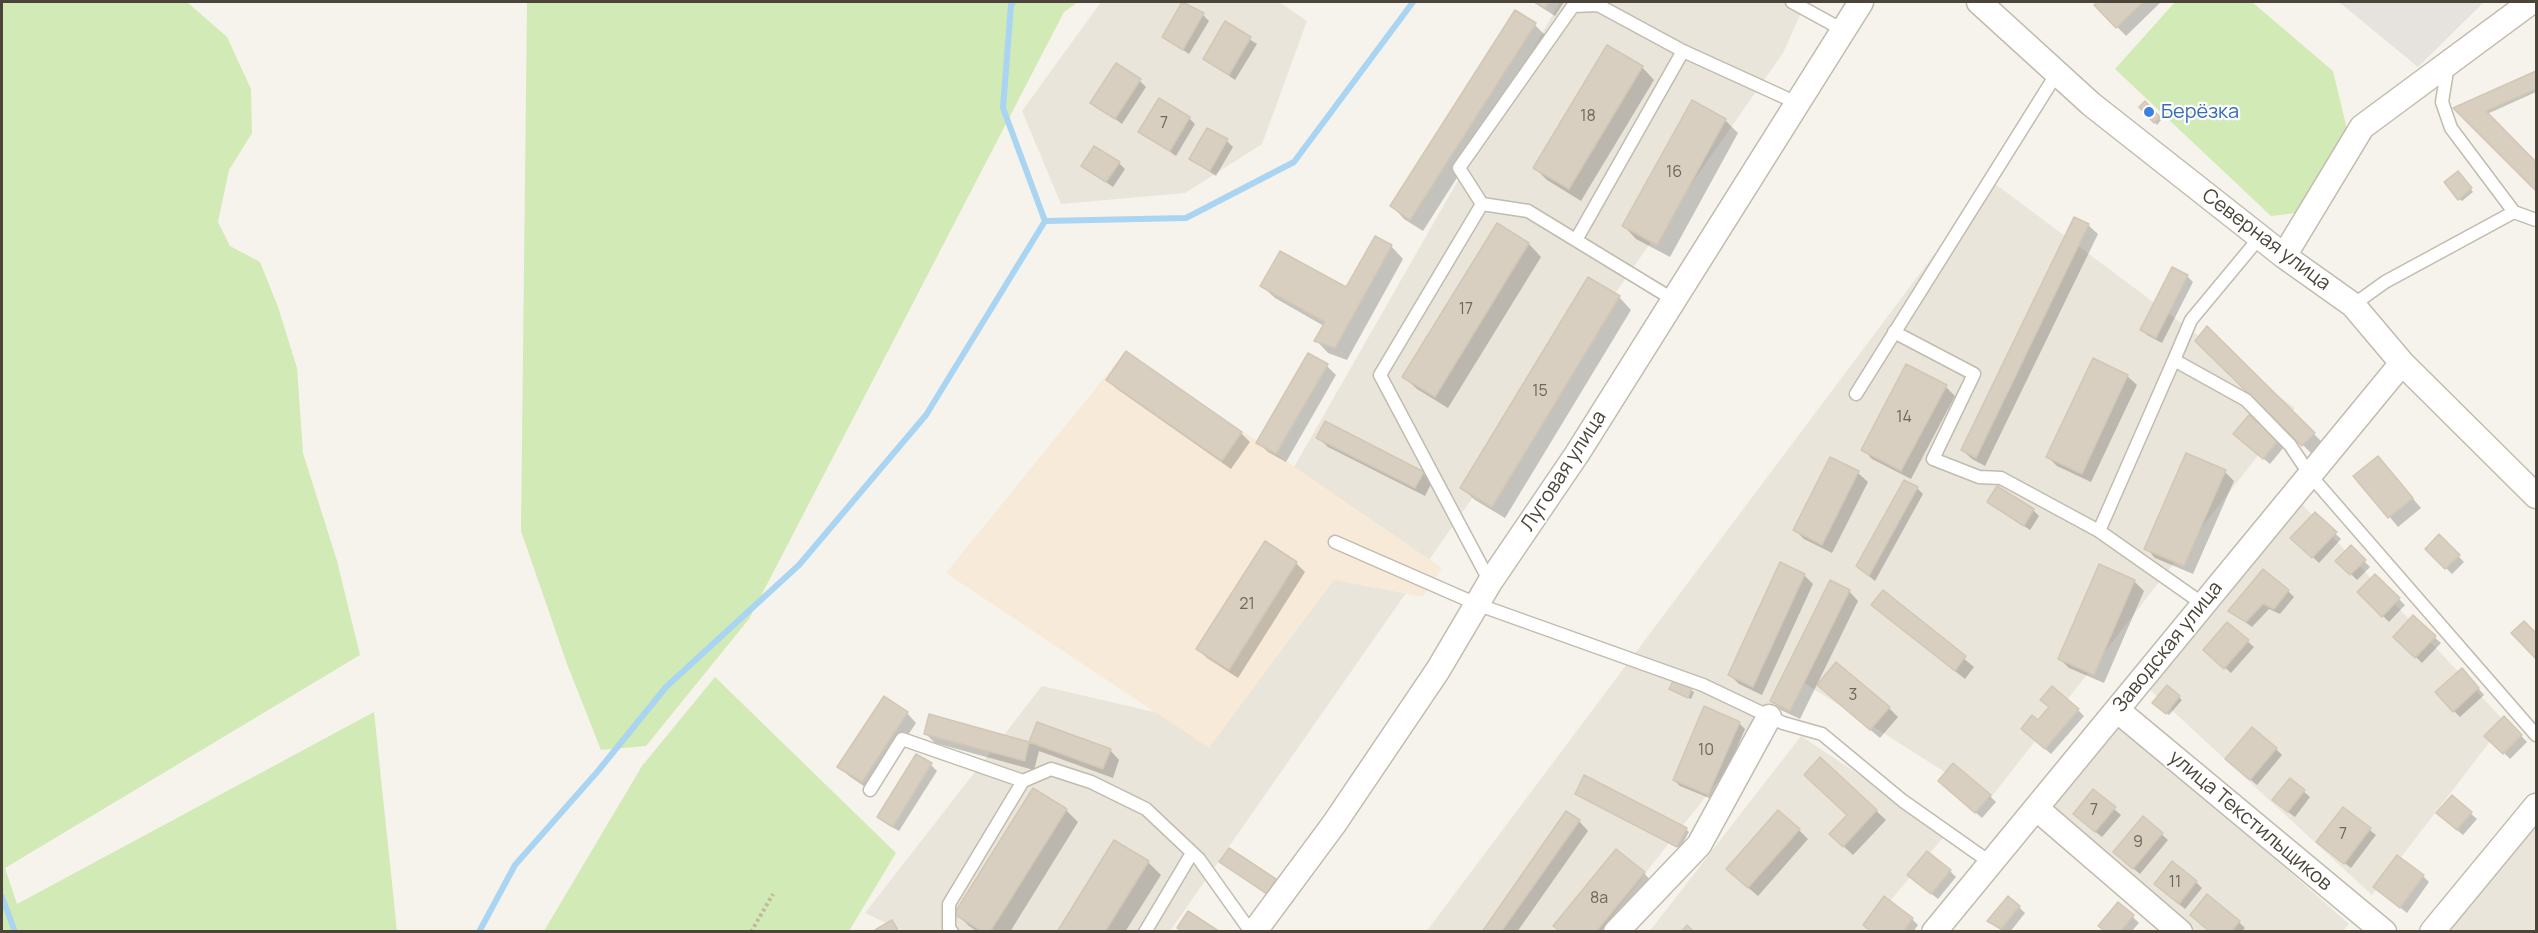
<!DOCTYPE html>
<html>
<head>
<meta charset="utf-8">
<style>
  body { margin:0 }
  #map { position:relative; width:2538px; height:933px; overflow:hidden; background:#f6f3ec; font-family:Manrope,sans-serif }
  canvas { display:block }
  .frame { position:absolute; inset:0; border:3px solid #4b4439; pointer-events:none }
</style>
</head>
<body>
<div id="map">
<canvas width="2538" height="933"></canvas>
<div class="frame"></div>
</div>
<script>
const ctx = document.querySelector('canvas').getContext('2d');
ctx.lineJoin = 'round';
function fill(path, color) { ctx.fillStyle = color; ctx.fill(path, 'evenodd'); }
function stroke(path, color, width, dash) { ctx.strokeStyle = color; ctx.lineWidth = width; ctx.lineCap = dash ? 'butt' : 'round'; ctx.setLineDash(dash || []); ctx.stroke(path); }
function label(font, color, halo, rows, align = 'center') {
  ctx.font = font + ' Manrope,sans-serif'; ctx.lineWidth = 4.5; ctx.setLineDash([]); ctx.textBaseline = 'middle'; ctx.strokeStyle = halo; ctx.fillStyle = color; for (const [text, x, y, turn = 0] of rows) {
    ctx.save(); ctx.translate(x, y); ctx.rotate((+turn || 0) * Math.PI / 180); ctx.textAlign = isNaN(turn) ? turn : align; if (halo) ctx.strokeText(text, 0, 0); ctx.fillText(text, 0, 0); ctx.restore();
  }
}
fill(new Path2D(`
  M 1101,2 L 1279,2 L 1307,21 L 1262,144 L 1185,193 L 1061,204 L 1022,111 Z
  M 1560,2 L 1806,2 L 1783,53 L 1170,931 L 903,931 L 865,913 L 1042,686 L 1154,712 Z
  M 1990,180 L 2295,408 L 1989,800 L 1798,679 L 1600,931 L 1426,932 Z
  M 2286,487 L 2505,722 L 2372,895 L 2136,677 Z
  M 2114,717 L 2349,924 L 2343,931 L 2185,931 L 2040,806 Z
  M 1801,736 L 1947,833 L 1865,931 L 1649,932 Z
  M 2536,820 L 2536,931 L 2439,931 Z`), '#eae5da');
fill(new Path2D(`
  M 1126,351 L 1442,568 L 1423,597 L 1334,580 L 1209,748 L 946,573 Z`), '#f7ead8');
fill(new Path2D(`
  M 2339,2 L 2484,2 L 2418,67 Z`), '#e6e2dd');
fill(new Path2D(`
  M 2,2 L 187,2 L 227,37 L 251,89 L 252,133 L 229,170 L 218,222 L 230,246 L 260,262 L 278,307 L 297,368 L 303,453 L 337,561 L 360,655 L 5,868 L 17,904 L 374,712 L 397,931 L 2,931 Z
  M 527,2 L 1078,2 L 1064,12 L 749,619 L 646,746 L 601,750 L 567,664 L 521,531 Z
  M 2175,2 L 2252,2 L 2333,71 L 2347,129 L 2296,213 L 2271,216 L 2115,69 Z
  M 715,677 L 896,853 L 849,931 L 544,931 L 642,766 Z`), '#d2eab5');
fill(new Path2D(`
  M 1533,2 L 1564,2 L 1555,16 Z
  M 2099,2 L 2161,2 L 2126,36 L 2096,5 Z
  M 1203,15 L 1209,21 L 1189,54 L 1164,37 Z
  M 1226,24 L 1257,44 L 1235,80 L 1205,59 Z
  M 1535,25 L 1547,37 L 1423,231 L 1404,219 L 1392,206 Z
  M 1642,67 L 1654,80 L 1581,201 L 1547,180 L 1535,168 Z
  M 2536,72 L 2536,92 L 2487,114 L 2536,164 L 2536,189 L 2456,108 Z
  M 1140,81 L 1146,87 L 1122,124 L 1092,102 Z
  M 2145,103 L 2161,120 L 2157,125 L 2141,107 Z
  M 1189,118 L 1195,124 L 1176,156 L 1140,131 Z
  M 1725,120 L 1738,133 L 1670,257 L 1636,239 L 1624,226 Z
  M 1227,141 L 1233,147 L 1216,176 L 1191,159 Z
  M 1119,163 L 1125,169 L 1113,187 L 1083,166 Z
  M 2460,176 L 2473,192 L 2462,201 L 2459,199 Z
  M 1498,225 L 1529,244 L 1541,257 L 1448,408 L 1417,389 L 1404,377 Z
  M 2088,225 L 2098,234 L 1985,466 L 1972,459 L 1962,450 Z
  M 1391,246 L 1403,259 L 1347,360 L 1328,353 L 1316,340 L 1324,326 L 1275,298 L 1262,286 L 1347,289 Z
  M 2187,276 L 2193,282 L 2162,343 L 2147,335 L 2141,329 Z
  M 1619,297 L 1631,310 L 1505,518 L 1475,500 L 1462,488 Z
  M 2207,329 L 2323,443 L 2312,454 L 2197,341 Z
  M 1309,355 L 1327,366 L 1336,375 L 1286,462 L 1268,452 L 1258,442 Z
  M 2127,376 L 2137,385 L 2091,482 L 2057,466 L 2048,457 Z
  M 1108,380 L 1241,433 L 1250,442 L 1231,469 L 1117,389 Z
  M 1946,387 L 1955,396 L 1911,479 L 1872,459 L 1863,449 Z
  M 1318,438 L 1423,473 L 1432,482 L 1425,496 L 1328,447 Z
  M 2241,440 L 2278,441 L 2284,447 L 2270,464 Z
  M 2378,458 L 2421,508 L 2398,527 L 2356,476 Z
  M 1831,459 L 1858,473 L 1868,482 L 1832,553 L 1804,539 L 1795,530 Z
  M 2225,472 L 2234,481 L 2193,574 L 2155,558 L 2146,548 Z
  M 1917,488 L 1923,494 L 1875,581 L 1864,572 Z
  M 1989,502 L 2033,510 L 2039,516 L 2030,530 Z
  M 2315,514 L 2341,539 L 2319,563 L 2293,538 Z
  M 2439,536 L 2464,562 L 2452,574 L 2427,549 Z
  M 2351,548 L 2370,567 L 2357,580 L 2338,561 Z
  M 1296,563 L 1305,572 L 1238,678 L 1207,658 L 1198,649 Z
  M 1804,575 L 1813,584 L 1762,695 L 1739,684 L 1730,675 Z
  M 2375,576 L 2405,605 L 2389,622 L 2359,592 Z
  M 2134,581 L 2144,591 L 2104,683 L 2069,668 L 2060,659 Z
  M 1849,591 L 1858,601 L 1800,719 L 1781,710 L 1772,701 Z
  M 2288,591 L 2294,597 L 2280,614 L 2269,609 L 2252,627 L 2230,611 Z
  M 1883,592 L 1974,667 L 1965,679 L 1883,614 Z
  M 2413,618 L 2441,643 L 2422,663 L 2395,637 Z
  M 2228,624 L 2254,647 L 2231,673 L 2211,655 Z
  M 2468,676 L 2484,695 L 2460,717 L 2454,711 Z
  M 1675,681 L 1694,692 L 1691,699 L 1674,691 Z
  M 2167,687 L 2182,700 L 2169,715 L 2154,703 Z
  M 1828,694 L 1889,708 L 1898,717 L 1880,738 Z
  M 2078,710 L 2084,716 L 2051,754 L 2029,735 L 2039,722 Z
  M 907,713 L 916,723 L 871,791 L 849,776 L 839,766 Z
  M 930,716 L 1030,744 L 1038,724 L 1110,750 L 1119,760 L 1113,778 L 1039,751 L 1034,770 L 935,743 L 925,733 Z
  M 2504,718 L 2527,742 L 2510,759 L 2487,736 Z
  M 1739,723 L 1745,729 L 1714,800 L 1680,786 L 1674,780 Z
  M 2276,749 L 2282,755 L 2257,785 L 2233,765 Z
  M 1821,759 L 1886,820 L 1853,855 L 1840,843 L 1849,815 Z
  M 931,765 L 937,771 L 899,831 L 885,823 L 879,817 Z
  M 2290,780 L 2310,797 L 2295,817 L 2280,806 Z
  M 1946,787 L 1990,796 L 1996,802 L 1982,818 Z
  M 2093,791 L 2121,815 L 2102,837 L 2081,820 Z
  M 1576,794 L 1686,829 L 1689,832 L 1680,848 Z
  M 2452,797 L 2477,819 L 2463,835 L 2444,819 Z
  M 2343,809 L 2376,835 L 2351,868 L 2318,842 Z
  M 1066,810 L 1078,822 L 1010,932 L 978,932 L 969,926 L 956,913 Z
  M 2143,818 L 2168,840 L 2140,874 L 2121,858 Z
  M 1579,821 L 1588,831 L 1517,932 L 1484,932 Z
  M 1799,830 L 1808,839 L 1758,896 L 1737,878 Z
  M 1229,850 L 1282,887 L 1273,899 L 1221,862 Z
  M 1148,862 L 1161,875 L 1125,932 L 1059,932 Z
  M 1950,871 L 1956,877 L 1938,899 L 1915,881 Z
  M 1644,873 L 1653,883 L 1613,932 L 1561,932 Z
  M 2423,876 L 2429,882 L 2407,913 L 2375,887 Z
  M 2196,882 L 2202,888 L 2185,909 L 2162,890 Z
  M 2019,907 L 2025,913 L 2010,932 L 2003,932 L 1989,921 Z
  M 2133,917 L 2139,923 L 2131,932 L 2106,932 Z
  M 1912,919 L 1918,925 L 1913,932 L 1871,932 Z
  M 2239,922 L 2245,928 L 2241,932 L 2210,932 Z`), '#0003');
stroke(new Path2D(`
  M 1013,2 L 1011,5 L 1003,108 L 1045,221
  M 1045,221 L 1186,218 L 1294,162 L 1413,2
  M 2,897 L 15,932
  M 479,932 L 515,865 L 598,771 L 666,687 L 799,565 L 926,415 L 1045,221`), '#a9d4f2', 6);
const building = new Path2D(`
  M 1182,2 L 1204,13 L 1183,50 L 1162,37 Z
  M 1535,2 L 1549,2 L 1545,8 Z
  M 2097,2 L 2143,2 L 2116,28 L 2094,5 Z
  M 1515,10 L 1536,23 L 1410,220 L 1390,206 Z
  M 1225,21 L 1251,37 L 1229,75 L 1203,59 Z
  M 1607,45 L 1643,66 L 1569,189 L 1533,168 Z
  M 1116,63 L 1141,79 L 1115,119 L 1090,103 Z
  M 2536,71 L 2536,89 L 2486,111 L 2536,162 L 2536,191 L 2453,108 Z
  M 1159,98 L 1190,117 L 1170,151 L 1138,132 Z
  M 1692,100 L 1726,119 L 1657,245 L 1622,226 Z
  M 2145,101 L 2160,117 L 2154,123 L 2139,107 Z
  M 1207,128 L 1228,139 L 1210,171 L 1189,159 Z
  M 1094,146 L 1120,162 L 1106,182 L 1081,166 Z
  M 2458,171 L 2472,188 L 2458,200 L 2444,182 Z
  M 2074,217 L 2089,224 L 1976,458 L 1961,450 Z
  M 1497,223 L 1529,243 L 1435,397 L 1402,377 Z
  M 1375,236 L 1392,245 L 1335,348 L 1314,341 L 1325,322 L 1260,286 L 1280,251 L 1346,287 Z
  M 2172,267 L 2188,275 L 2156,338 L 2140,330 Z
  M 1588,277 L 1620,296 L 1492,507 L 1460,488 Z
  M 2207,326 L 2315,433 L 2302,446 L 2195,341 Z
  M 1126,351 L 1242,432 L 1222,461 L 1106,380 Z
  M 1308,353 L 1328,364 L 1276,454 L 1256,443 Z
  M 2093,358 L 2128,375 L 2082,474 L 2046,457 Z
  M 1906,364 L 1947,385 L 1901,471 L 1861,450 Z
  M 2249,415 L 2279,439 L 2263,459 L 2233,434 Z
  M 1325,421 L 1424,472 L 1415,488 L 1316,438 Z
  M 2186,453 L 2226,470 L 2184,566 L 2144,549 Z
  M 2378,456 L 2413,498 L 2388,518 L 2353,476 Z
  M 1830,457 L 1859,471 L 1822,545 L 1793,530 Z
  M 1904,480 L 1918,487 L 1869,576 L 1856,566 Z
  M 1997,486 L 2034,509 L 2024,526 L 1987,502 Z
  M 2315,512 L 2337,532 L 2312,558 L 2290,538 Z
  M 2439,534 L 2460,555 L 2445,569 L 2425,549 Z
  M 1265,541 L 1297,562 L 1229,670 L 1196,649 Z
  M 2351,545 L 2366,560 L 2350,575 L 2335,561 Z
  M 1780,562 L 1805,574 L 1753,687 L 1728,675 Z
  M 2099,564 L 2135,580 L 2094,675 L 2058,659 Z
  M 2263,569 L 2289,590 L 2274,609 L 2263,604 L 2246,622 L 2228,611 Z
  M 2375,574 L 2400,598 L 2382,617 L 2357,592 Z
  M 1830,580 L 1850,590 L 1790,711 L 1770,701 Z
  M 1883,590 L 1966,656 L 1955,671 L 1871,605 Z
  M 2413,615 L 2436,636 L 2415,658 L 2393,637 Z
  M 2524,621 L 2536,633 L 2536,659 L 2511,633 Z
  M 2227,622 L 2249,640 L 2224,669 L 2203,650 Z
  M 1836,662 L 1890,707 L 1870,730 L 1817,685 Z
  M 2462,668 L 2479,688 L 2453,712 L 2435,692 Z
  M 1674,679 L 1692,688 L 1688,698 L 1669,689 Z
  M 2167,685 L 2180,696 L 2166,714 L 2152,703 Z
  M 2052,686 L 2079,709 L 2045,749 L 2021,729 L 2032,715 L 2038,720 L 2049,707 L 2040,700 Z
  M 884,696 L 908,712 L 862,782 L 837,767 Z
  M 1704,706 L 1740,722 L 1708,795 L 1673,780 Z
  M 929,714 L 1029,742 L 1025,761 L 924,734 Z
  M 2504,716 L 2522,735 L 2503,754 L 2484,736 Z
  M 1037,722 L 1111,749 L 1103,769 L 1029,742 Z
  M 2252,727 L 2277,748 L 2250,780 L 2225,759 Z
  M 916,754 L 932,763 L 893,827 L 877,817 Z
  M 1820,757 L 1877,810 L 1843,847 L 1829,834 L 1847,815 L 1804,775 Z
  M 1953,763 L 1991,795 L 1975,813 L 1938,781 Z
  M 1584,775 L 1687,828 L 1677,847 L 1575,794 Z
  M 2290,778 L 2305,790 L 2288,812 L 2272,800 Z
  M 1033,788 L 1067,809 L 990,932 L 983,932 L 954,914 Z
  M 2093,789 L 2116,807 L 2095,832 L 2073,814 Z
  M 2452,795 L 2472,812 L 2457,830 L 2436,813 Z
  M 2343,807 L 2371,828 L 2344,864 L 2316,842 Z
  M 1778,810 L 1800,829 L 1748,888 L 1726,869 Z
  M 1566,811 L 1580,820 L 1501,932 L 1482,932 Z
  M 2143,816 L 2163,833 L 2133,869 L 2113,852 Z
  M 1114,840 L 1149,861 L 1105,932 L 1057,932 Z
  M 1229,848 L 1276,879 L 1267,894 L 1219,862 Z
  M 1616,849 L 1645,872 L 1596,932 L 1561,932 L 1553,926 Z
  M 1927,851 L 1951,870 L 1931,894 L 1907,875 Z
  M 2397,855 L 2424,875 L 2400,908 L 2373,887 Z
  M 2172,861 L 2197,881 L 2179,904 L 2154,884 Z
  M 2207,894 L 2240,921 L 2231,932 L 2210,932 L 2190,915 Z
  M 1884,896 L 1913,918 L 1903,932 L 1871,932 L 1863,925 Z
  M 2008,896 L 2020,906 L 2001,929 L 1987,921 Z
  M 2118,902 L 2134,915 L 2120,932 L 2106,932 L 2098,926 Z
  M 1188,911 L 1220,932 L 1183,932 L 1177,928 Z
  M 892,920 L 899,932 L 876,932 L 875,930 Z
  M 1687,925 L 1694,932 L 1681,932 Z`);
fill(building, '#d8cfc1');
stroke(building, '#d3c7b4', 1.5);
const service = new Path2D(`
  M 1792,2 L 1843,30
  M 2448,65 L 2442,102 L 2451,128 L 2514,212
  M 1482,204 L 1459,168 L 1573,6 L 1598,5 L 1683,51
  M 2260,237 L 2191,320 L 2174,360 L 2246,400 L 2290,445 L 2310,475 L 2536,735
  M 1576,240 L 1683,51 L 1797,103
  M 2353,305 L 2385,282 L 2514,212 L 2536,220
  M 1894,332 L 1974,374 L 1933,459 L 1979,477 L 2001,478 L 2099,531 L 2174,360
  M 1856,394 L 2057,73
  M 2099,531 L 2203,604
  M 1335,542 L 1479,605 L 1703,685 L 1783,723 L 1822,734 L 1903,801 L 1991,863
  M 1490,582 L 1380,375 L 1482,204 L 1528,211 L 1674,300
  M 870,790 L 902,739 L 1023,781
  M 952,932 L 949,928 L 949,904 L 1023,781 L 1051,769 L 1091,782 L 1146,809 L 1199,859 L 1251,932
  M 1145,932 L 1192,853`);
const minor = new Path2D(`
  M 1979,2 L 2091,104 L 2284,256 L 2353,305 L 2402,363 L 2536,496
  M 2284,256 L 2362,127 L 2531,2
  M 2117,710 L 2384,932
  M 2036,808 L 2180,932
  M 1254,932 L 1334,824 L 1438,670 L 1490,582 L 1577,454 L 1861,2
  M 1616,932 L 1699,845 L 1769,717
  M 1934,932 L 2402,363
  M 2432,932 L 2536,806`);
stroke(service, '#c2bbae', 15);
stroke(minor, '#c2bbae', 27);
stroke(new Path2D(`
  M 751,932 L 773,894`), '#c4b79f', 4, [3, 3]);
stroke(service, '#fff', 12);
stroke(minor, '#fff', 24);
for (const [x, y, r, color] of [
  [2149,112,6,"#3f7fe0"]
]) { const dot = new Path2D(); dot.arc(x, y, r, 0, 2 * Math.PI); ctx.fillStyle = color; ctx.fill(dot); stroke(dot, '#fff', 2); }
label('16px', '#6e675b', null, [
  ["18",1588,117],
  ["7",1164,124],
  ["16",1674,173],
  ["17",1466,310],
  ["15",1540,392],
  ["14",1904,418],
  ["21",1247,605],
  ["3",1853,696],
  ["10",1706,751],
  ["7",2094,811],
  ["7",2343,835],
  ["9",2138,843],
  ["11",2175,883],
  ["8а",1599,899]
]);
label('20px', '#366cbe', '#fff', [
  ["Берёзка",2161,112]
], 'left');
label('20px', '#4b4439', '#fff', [
  ["Северная улица",2266,240,37],
  ["Луговая улица",1564,471,-57],
  ["Заводская улица",2168,647,-51],
  ["улица Текстильщиков",2250,821,40]
]);
</script>
</body>
</html>
